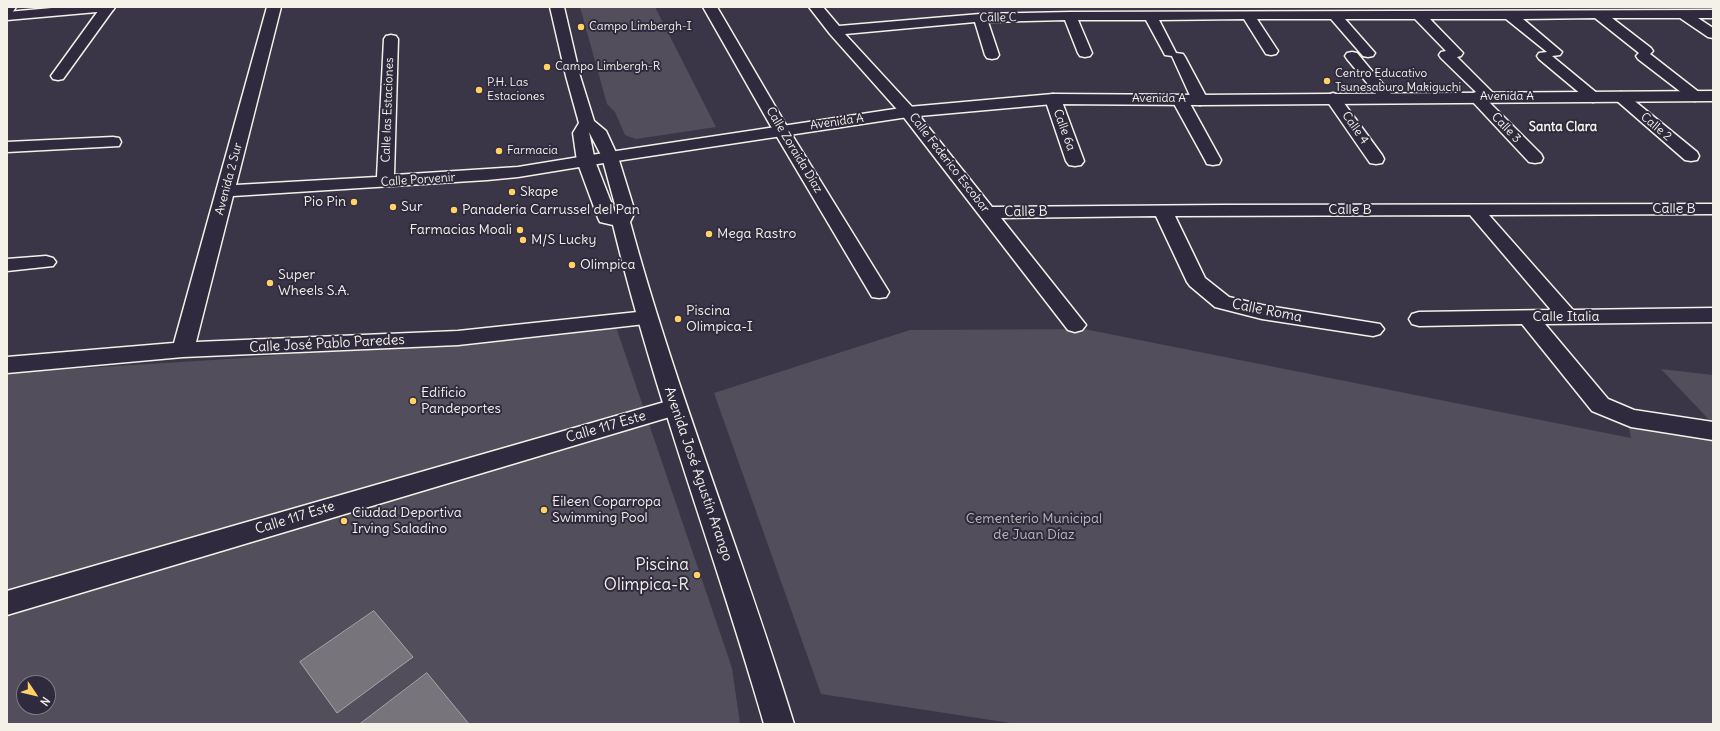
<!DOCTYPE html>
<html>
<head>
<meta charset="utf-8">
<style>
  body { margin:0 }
  #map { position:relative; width:1720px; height:731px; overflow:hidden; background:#3b3647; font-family:Delius,sans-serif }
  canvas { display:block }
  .frame { position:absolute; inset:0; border:8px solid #f4f1e8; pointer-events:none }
  .north { position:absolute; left:16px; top:675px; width:40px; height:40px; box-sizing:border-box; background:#2f2a3d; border:1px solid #7e7a81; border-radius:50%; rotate:125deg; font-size:11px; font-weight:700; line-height:16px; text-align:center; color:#f4f1e8 }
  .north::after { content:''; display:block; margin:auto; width:14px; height:18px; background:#ffd166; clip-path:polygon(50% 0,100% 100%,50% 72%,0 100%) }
</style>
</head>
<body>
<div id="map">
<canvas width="1720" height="731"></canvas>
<div class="frame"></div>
<div class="north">N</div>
</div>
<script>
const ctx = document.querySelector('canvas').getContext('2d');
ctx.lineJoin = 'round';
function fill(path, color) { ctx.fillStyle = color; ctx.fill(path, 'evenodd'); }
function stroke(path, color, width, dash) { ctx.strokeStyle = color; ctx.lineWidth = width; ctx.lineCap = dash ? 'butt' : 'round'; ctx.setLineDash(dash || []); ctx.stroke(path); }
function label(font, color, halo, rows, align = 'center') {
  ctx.font = font + ' Delius,sans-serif'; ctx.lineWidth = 4; ctx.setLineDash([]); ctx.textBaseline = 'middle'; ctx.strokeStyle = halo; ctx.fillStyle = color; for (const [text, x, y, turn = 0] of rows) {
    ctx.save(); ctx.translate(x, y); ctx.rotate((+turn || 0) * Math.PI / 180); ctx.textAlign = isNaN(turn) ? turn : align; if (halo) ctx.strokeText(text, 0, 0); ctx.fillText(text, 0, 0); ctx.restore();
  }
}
fill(new Path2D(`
  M 580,7 L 655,7 L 716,127 L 636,139 L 625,135 L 615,112 L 607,104 Z
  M 615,324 L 732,668 L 740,724 L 7,724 L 7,373 L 244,358 ZM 24,683 L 48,683 L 48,707 L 24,707 Z
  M 1084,329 L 1631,438 L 1626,413 L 1713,425 L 1713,724 L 1017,724 L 821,694 L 714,393 L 910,330 Z
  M 1661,369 L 1713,375 L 1713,424 Z`), '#534e5c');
const water = new Path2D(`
  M 374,611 L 413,657 L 337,713 L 300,662 Z
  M 427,673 L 469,724 L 360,724 Z`);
fill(water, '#78747b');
stroke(water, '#aaa6a7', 1);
const minor = new Path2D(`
  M 7,7 L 16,7 L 12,13 L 7,14 Z
  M 101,7 L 115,7 L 63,79 L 58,80 L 53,79 L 51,76 Z
  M 267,7 L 281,7 L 236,185 L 377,177 L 384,39 L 386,36 L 391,35 L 396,36 L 398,39 L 394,175 L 518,167 L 610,152 L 616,153 L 618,157 L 616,161 L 610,162 L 518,177 L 487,180 L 233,196 L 196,342 L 458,331 L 647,311 L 654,313 L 657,318 L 654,323 L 458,345 L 183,357 L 7,373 L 7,357 L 174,343 Z
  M 703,7 L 717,7 L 789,130 L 889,292 L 886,297 L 879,298 L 872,297 L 869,292 L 773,130 Z
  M 809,7 L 823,7 L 839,26 L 980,14 L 1070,12 L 1713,10 L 1713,18 L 1698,18 L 1713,28 L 1713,38 L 1708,37 L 1680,18 L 1612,18 L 1651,48 L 1653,51 L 1650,54 L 1700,93 L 1703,96 L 1700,99 L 1695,101 L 1690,99 L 1638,59 L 1636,56 L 1639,53 L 1595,18 L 1523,19 L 1562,52 L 1560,55 L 1552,56 L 1598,94 L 1601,97 L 1598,100 L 1593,102 L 1588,100 L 1539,59 L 1537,56 L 1539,53 L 1547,52 L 1506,19 L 1430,19 L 1463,53 L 1461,56 L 1457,57 L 1497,97 L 1494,100 L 1489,102 L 1541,154 L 1543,158 L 1541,162 L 1535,163 L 1529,162 L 1471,100 L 1468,97 L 1471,94 L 1476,92 L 1441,58 L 1439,55 L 1441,52 L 1446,51 L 1415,19 L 1345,19 L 1375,53 L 1373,56 L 1368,57 L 1363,56 L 1331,19 L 1257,19 L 1278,51 L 1276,54 L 1271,55 L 1266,54 L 1244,19 L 1159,20 L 1176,53 L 1183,54 L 1185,57 L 1208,100 L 1205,103 L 1200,105 L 1195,103 L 1192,100 L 1172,56 L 1165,55 L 1146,20 L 1078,20 L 1092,53 L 1090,56 L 1085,57 L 1080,56 L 1078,53 L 1065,20 L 988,22 L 999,55 L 997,58 L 992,59 L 987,58 L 985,55 L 975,22 L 845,34 L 914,109 L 992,207 L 1223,205 L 1713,204 L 1713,214 L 1489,215 L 1573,310 L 1713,308 L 1713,322 L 1545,324 L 1608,399 L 1634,410 L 1713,422 L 1713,440 L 1631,427 L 1592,411 L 1522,324 L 1419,326 L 1412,324 L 1409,319 L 1412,314 L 1419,312 L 1551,310 L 1470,215 L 1175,216 L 1205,278 L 1229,297 L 1262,305 L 1380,324 L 1384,329 L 1380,334 L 1373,336 L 1262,319 L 1215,307 L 1190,286 L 1187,282 L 1156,216 L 1001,218 L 1086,325 L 1082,330 L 1075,332 L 1068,330 L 902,115 L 830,34 Z
  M 1352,52 L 1357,53 L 1392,95 L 1395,98 L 1392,101 L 1387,103 L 1382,101 L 1347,59 L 1345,56 L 1347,53 Z
  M 1621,92 L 1626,94 L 1697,152 L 1699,156 L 1697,160 L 1691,161 L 1685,160 L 1616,100 L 1613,97 L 1616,94 Z
  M 1333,93 L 1338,95 L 1382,155 L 1384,159 L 1382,163 L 1376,164 L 1370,163 L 1325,98 L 1328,95 Z
  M 1053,94 L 1058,96 L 1061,99 L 1084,161 L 1081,165 L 1075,166 L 1069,165 L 1066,161 L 1045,99 L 1048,96 Z
  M 1180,95 L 1185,97 L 1188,100 L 1221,160 L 1219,164 L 1213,165 L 1207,164 L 1205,160 L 1172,100 L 1175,97 Z
  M 113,137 L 119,138 L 121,142 L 119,146 L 7,152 L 7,142 Z
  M 46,256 L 53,258 L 56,262 L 53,266 L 7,271 L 7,259 Z
  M 675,399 L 683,401 L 687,407 L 683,413 L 7,615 L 7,591 Z`);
const tertiary = new Path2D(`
  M 63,7 L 115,7 L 113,10 L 108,11 L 7,20 L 7,12 Z
  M 1713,91 L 1713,101 L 1200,105 L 1053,104 L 908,117 L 610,162 L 604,161 L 602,157 L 604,153 L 610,152 L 908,107 L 1053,94 L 1200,95 Z`);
const secondary = new Path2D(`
  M 550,7 L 564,7 L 580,76 L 594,121 L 606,131 L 618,157 L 635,212 L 630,222 C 676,392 743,556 794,724 L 764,724 C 716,557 654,394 613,225 L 600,222 L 598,218 L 577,161 L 573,133 L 579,123 L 566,76 ZM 589,132 L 602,157 L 617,212 L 616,215 L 595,161 Z`);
stroke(minor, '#f4f1e8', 3);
stroke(tertiary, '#f4f1e8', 3);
stroke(secondary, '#f4f1e8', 3);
fill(minor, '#2f2a3d');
fill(tertiary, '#2f2a3d');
fill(secondary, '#2f2a3d');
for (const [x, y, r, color] of [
  [581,27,4,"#ffd166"],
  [547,67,4,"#ffd166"],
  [1327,81,4,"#ffd166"],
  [479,90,4,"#ffd166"],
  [499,151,4,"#ffd166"],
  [512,192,4,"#ffd166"],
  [354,202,4,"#ffd166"],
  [393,207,4,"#ffd166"],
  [454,210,4,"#ffd166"],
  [520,230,4,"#ffd166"],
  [709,234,4,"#ffd166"],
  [523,240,4,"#ffd166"],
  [572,265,4,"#ffd166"],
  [270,283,4,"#ffd166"],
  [678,319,4,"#ffd166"],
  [413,401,4,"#ffd166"],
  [544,510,4,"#ffd166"],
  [344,521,4,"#ffd166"],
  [697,575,4,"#ffd166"]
]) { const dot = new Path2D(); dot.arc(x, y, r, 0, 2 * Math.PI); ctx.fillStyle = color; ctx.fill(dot); stroke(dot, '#2f2a3d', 1.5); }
label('12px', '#f4f1e8', '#2f2a3d', [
  ["Calle C",998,18,-1],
  ["Avenida A",1507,97],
  ["Avenida A",1159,99],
  ["Calle las Estaciones",388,110,-88],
  ["Avenida A",837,122,-8],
  ["Calle 2",1656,127,40],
  ["Calle 4",1355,128,55],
  ["Calle 3",1506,128,46],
  ["Calle 6a",1064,130,70],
  ["Calle Zoraida Díaz",794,150,59],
  ["Calle Federico Escobar",949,163,52],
  ["Avenida 2 Sur",229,179,-75],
  ["Calle Porvenir",418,180,-4]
]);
label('12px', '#f4f1e8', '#2f2a3d', [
  ["Campo Limbergh-I",589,27],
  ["Campo Limbergh-R",555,67],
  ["Centro Educativo",1335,74],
  ["Tsunesaburo Makiguchi",1335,88],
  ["P.H. Las",487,83],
  ["Estaciones",487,97],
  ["Farmacia",507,151]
], 'left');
label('bold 13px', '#f4f1e8', '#2f2a3d', [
  ["Santa Clara",1563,127]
]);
label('14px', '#f4f1e8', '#2f2a3d', [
  ["Skape",520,192],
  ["Pio Pin",346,202,"right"],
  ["Sur",401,207],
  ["Panadería Carrussel del Pan",462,210],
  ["Farmacias Moali",512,230,"right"],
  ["Mega Rastro",717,234],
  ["M/S Lucky",531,240],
  ["Olimpica",580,265],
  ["Super",278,275],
  ["Wheels S.A.",278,291],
  ["Piscina",686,311],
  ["Olimpica-I",686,327],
  ["Edificio",421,393],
  ["Pandeportes",421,409],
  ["Eileen Coparropa",552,502],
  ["Swimming Pool",552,518],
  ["Ciudad Deportiva",352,513],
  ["Irving Saladino",352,529]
], 'left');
label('14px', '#f4f1e8', '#2f2a3d', [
  ["Calle B",1674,209],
  ["Calle B",1350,210],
  ["Calle B",1026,212,-1],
  ["Calle Roma",1267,311,11],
  ["Calle Italia",1566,317],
  ["Calle José Pablo Paredes",327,344,-3],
  ["Calle 117 Este",606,427,-16],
  ["Avenida José Agustín Arango",698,474,71],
  ["Calle 117 Este",295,518,-17]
]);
label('14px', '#bcb8b7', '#2f2a3d', [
  ["Cementerio Municipal",1034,519],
  ["de Juan Díaz",1034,535]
]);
label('17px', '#f4f1e8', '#2f2a3d', [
  ["Piscina",689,565],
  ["Olimpica-R",689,585]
], 'right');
</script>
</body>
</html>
